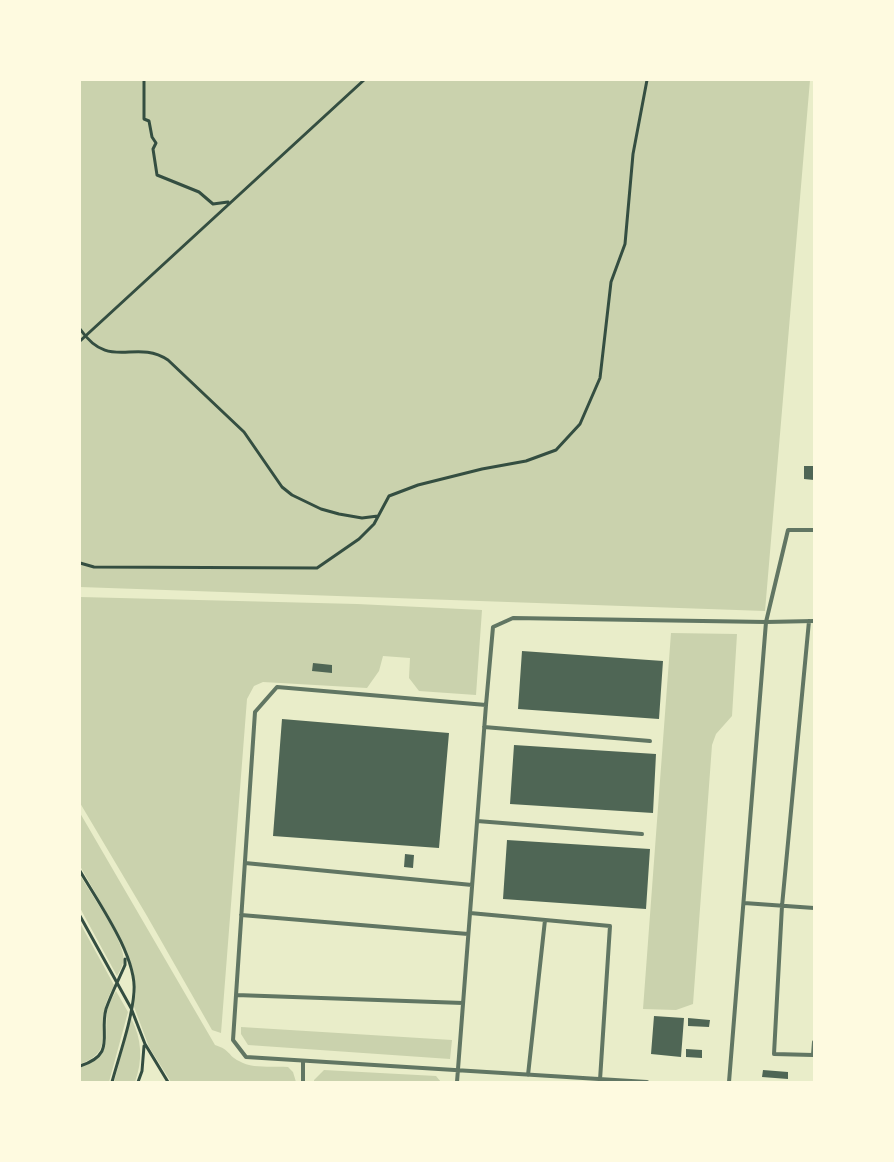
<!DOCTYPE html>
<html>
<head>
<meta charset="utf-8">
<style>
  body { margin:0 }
  #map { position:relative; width:894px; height:1162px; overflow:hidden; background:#e9edc9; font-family:"Golos Text",sans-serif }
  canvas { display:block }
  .frame { position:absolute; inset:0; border:81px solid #fefae0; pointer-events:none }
</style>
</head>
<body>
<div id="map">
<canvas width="894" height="1162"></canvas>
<div class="frame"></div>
</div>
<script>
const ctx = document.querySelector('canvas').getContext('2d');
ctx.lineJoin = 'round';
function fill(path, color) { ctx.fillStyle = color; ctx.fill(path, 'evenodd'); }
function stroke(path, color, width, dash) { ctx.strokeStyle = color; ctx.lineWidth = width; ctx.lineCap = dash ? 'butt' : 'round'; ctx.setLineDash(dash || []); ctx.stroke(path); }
fill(new Path2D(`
  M 80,80 L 810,80 L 765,611 L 80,587 Z
  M 80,597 L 357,604 L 482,610 L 476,695 L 419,691 L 409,678 L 410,658 L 383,656 L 379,671 L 367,688 L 263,682 L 254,686 L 247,699 L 221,1033 L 212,1030 L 147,916 L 80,803 Z
  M 671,633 L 737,634 L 732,716 L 716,734 L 712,745 L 693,1004 L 676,1010 L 643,1009 Z
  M 80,813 L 215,1045 C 231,1050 227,1055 239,1061 C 252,1069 273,1066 288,1067 L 293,1072 L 296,1082 L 171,1082 L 149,1047 L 133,1004 L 136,993 L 133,969 L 117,931 L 80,866 Z
  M 80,875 C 92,896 118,931 123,954 C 125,962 121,969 117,976 L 80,908 Z
  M 80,923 L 114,985 C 110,994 105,1003 104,1013 C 101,1039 110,1053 80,1064 Z
  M 116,991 L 128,1012 L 109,1082 L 80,1082 L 80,1067 C 114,1053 104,1044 107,1013 C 108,1005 112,998 116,991 Z
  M 131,1018 C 142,1039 143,1060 135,1082 L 114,1082 Z
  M 241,1027 L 452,1040 L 450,1059 L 248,1045 L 241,1034 Z
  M 324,1070 L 436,1076 L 441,1082 L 314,1082 L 314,1080 Z`), '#cad2ad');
fill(new Path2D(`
  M 804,466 L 814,466 L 814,480 L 804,479 Z
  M 522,651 L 663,661 L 659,719 L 518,709 Z
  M 313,663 L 332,665 L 332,673 L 312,671 Z
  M 282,719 L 449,733 L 439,848 L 273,836 Z
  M 514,745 L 656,754 L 653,813 L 510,804 Z
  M 507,840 L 650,849 L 646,909 L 503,899 Z
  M 405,854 L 414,855 L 413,868 L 404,867 Z
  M 654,1016 L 684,1018 L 681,1057 L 651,1054 Z
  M 688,1018 L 710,1020 L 709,1027 L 688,1026 Z
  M 686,1049 L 702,1050 L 702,1058 L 686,1057 Z
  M 763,1070 L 788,1072 L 788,1079 L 762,1077 Z`), '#4f6655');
stroke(new Path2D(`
  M 144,80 L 144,119 L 149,121 L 152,137 L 156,143 L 153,149 L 157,175 L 199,192 L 213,204 L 228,202
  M 80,329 C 110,372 134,338 168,360 L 244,432 L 282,487 L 292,495 L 321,509 L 339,514 L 362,518 L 378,516
  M 80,341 L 364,80
  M 80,563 L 94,567 L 317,568 L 359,539 L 374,524 L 389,496 L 418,485 L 482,469 L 526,461 L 556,450 L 580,424 L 600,378 L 611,282 L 625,244 L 633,154 L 647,80
  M 80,871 C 98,902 137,956 134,992 C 132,1020 119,1056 112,1082
  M 80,916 L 131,1008 L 145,1044 L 168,1082
  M 80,1066 C 117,1054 99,1035 106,1009 C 111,994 119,979 125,965 L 125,959
  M 138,1082 L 142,1071 L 144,1046`), '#344e41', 3);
stroke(new Path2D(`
  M 809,621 L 782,906 L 774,1054 L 813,1055 L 814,1042
  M 484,727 L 650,741
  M 477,821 L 642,834
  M 245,863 L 472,885
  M 744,903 L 814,908
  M 470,913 L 610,926 L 600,1080
  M 241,915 L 468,934
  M 236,995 L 463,1003
  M 528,1075 L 545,920
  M 303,1082 L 303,1061
  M 457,1082 L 486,705
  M 647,1082 L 246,1057 L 233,1040 L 255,712 L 277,687 L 486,705 L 493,627 L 513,618 L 766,622 L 788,530 L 814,530
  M 729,1082 L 766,622 L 814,621`), '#617663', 4);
</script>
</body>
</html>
